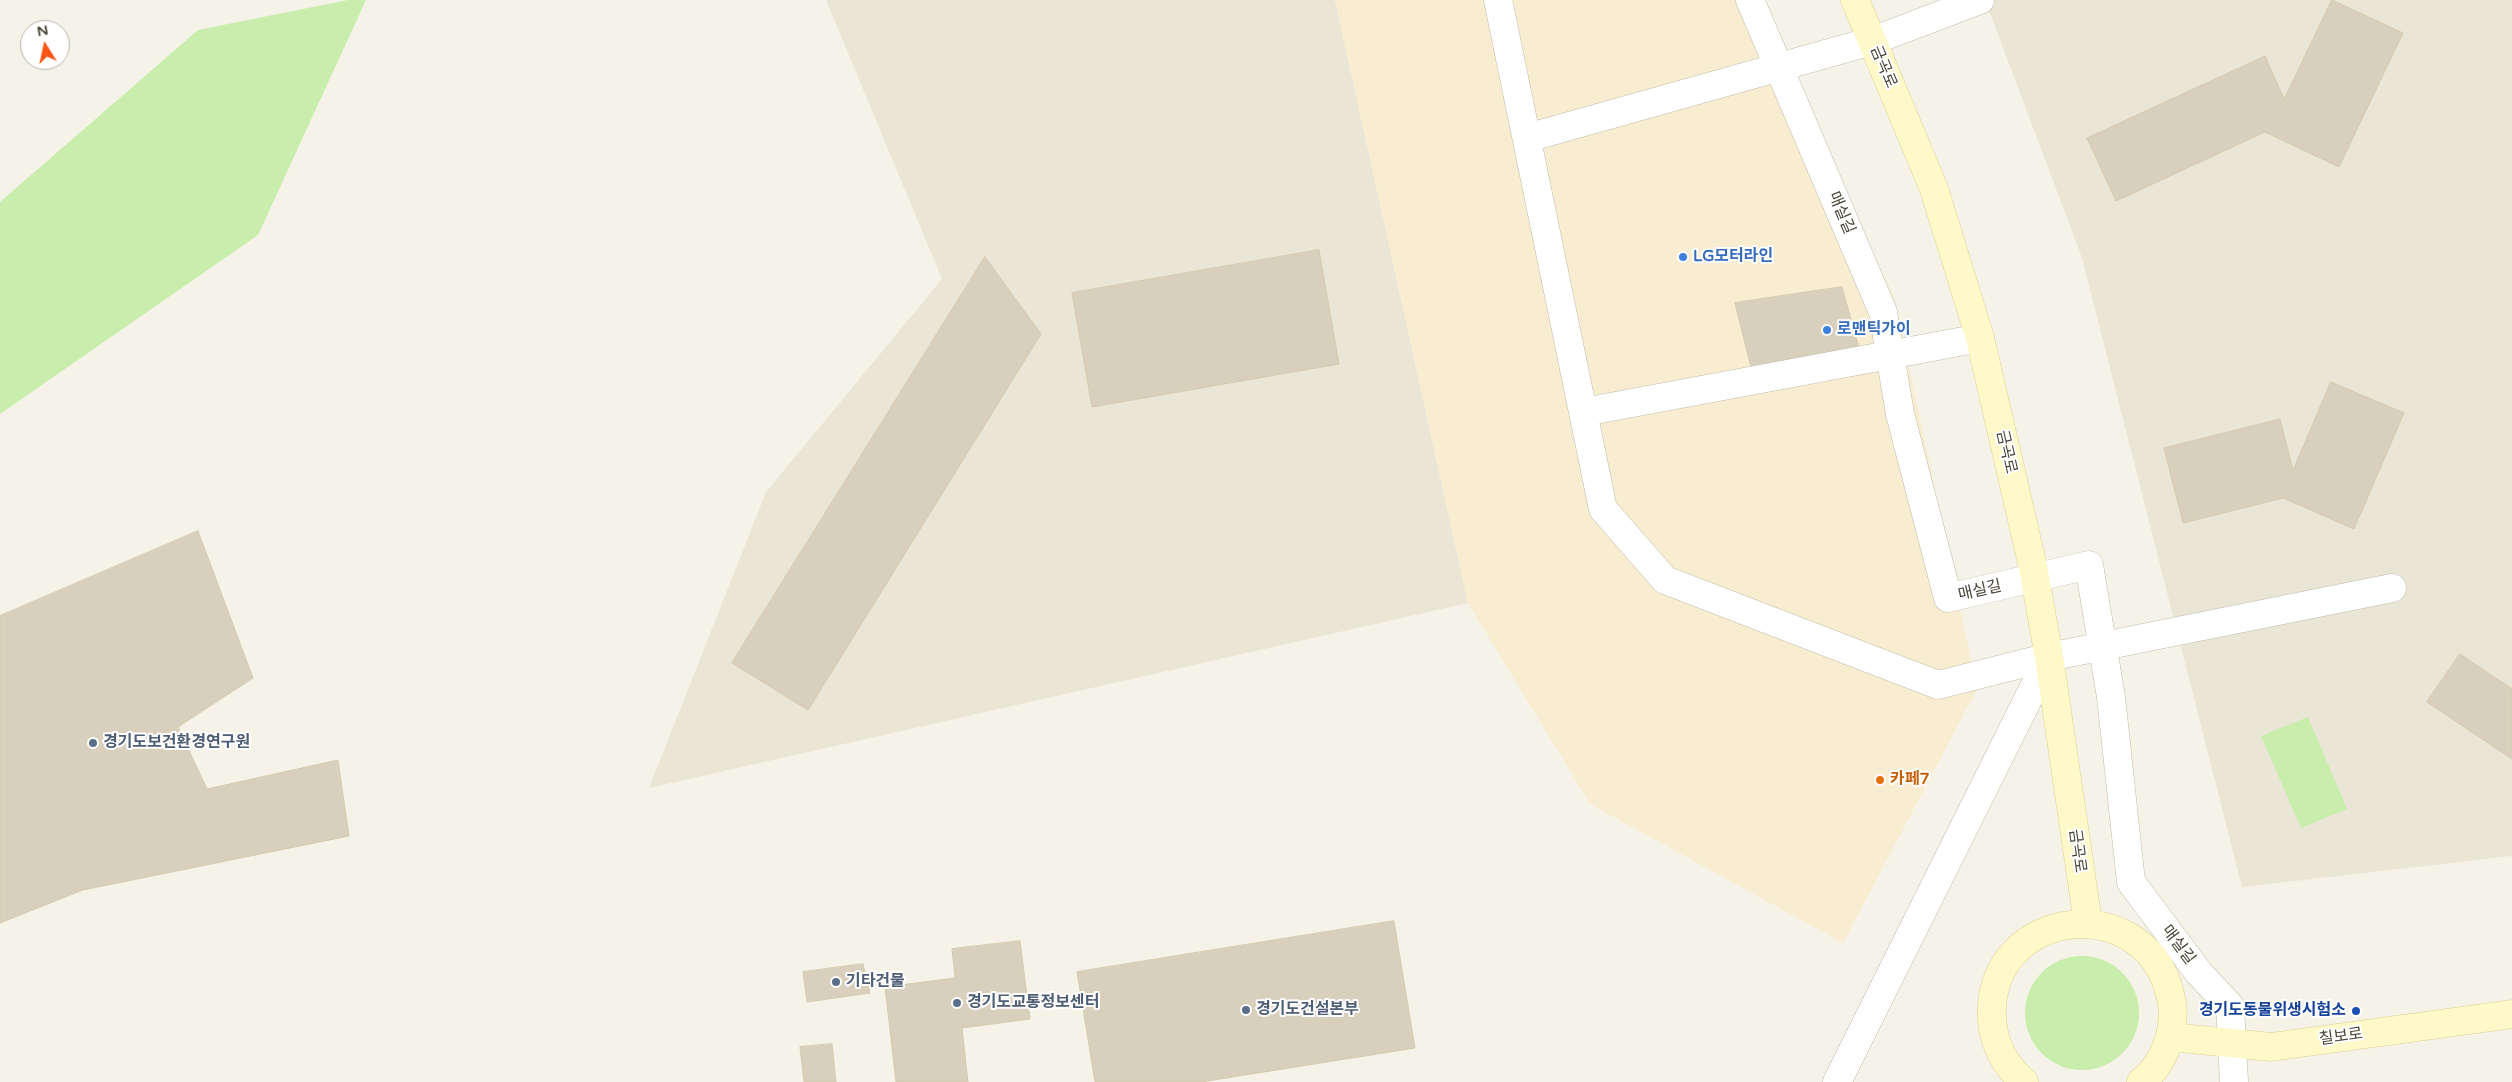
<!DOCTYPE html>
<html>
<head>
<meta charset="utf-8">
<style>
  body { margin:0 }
  #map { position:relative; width:2512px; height:1082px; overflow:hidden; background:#f5f3e7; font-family:"Varela Round",sans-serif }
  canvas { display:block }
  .north { position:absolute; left:20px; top:20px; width:50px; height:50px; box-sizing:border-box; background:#fff; border:1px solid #b6b4ae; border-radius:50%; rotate:350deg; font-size:14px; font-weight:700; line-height:20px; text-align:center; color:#494435 }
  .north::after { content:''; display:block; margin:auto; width:18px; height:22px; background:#ff5515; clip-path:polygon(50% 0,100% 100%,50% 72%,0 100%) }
</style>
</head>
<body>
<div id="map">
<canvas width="2512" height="1082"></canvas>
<div class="north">N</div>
</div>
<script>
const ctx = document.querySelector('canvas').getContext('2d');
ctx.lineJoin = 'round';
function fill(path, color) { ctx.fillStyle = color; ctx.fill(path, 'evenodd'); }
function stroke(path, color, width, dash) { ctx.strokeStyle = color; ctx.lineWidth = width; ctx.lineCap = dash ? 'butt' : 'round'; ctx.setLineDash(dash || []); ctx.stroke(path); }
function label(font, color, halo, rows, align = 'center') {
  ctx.font = font + ' "Varela Round","Noto Sans KR",sans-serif'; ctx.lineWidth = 4; ctx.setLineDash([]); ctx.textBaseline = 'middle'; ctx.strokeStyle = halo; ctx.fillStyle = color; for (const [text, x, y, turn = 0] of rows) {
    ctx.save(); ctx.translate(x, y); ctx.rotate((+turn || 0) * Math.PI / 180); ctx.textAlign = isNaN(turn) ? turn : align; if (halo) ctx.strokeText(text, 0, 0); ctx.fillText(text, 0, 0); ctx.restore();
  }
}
fill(new Path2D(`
  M 826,0 L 1335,0 L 1468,603 L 649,788 L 766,492 L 942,279 Z
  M 1985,0 L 2512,0 L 2512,856 L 2242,887 L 2082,258 Z`), '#eae6d5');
fill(new Path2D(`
  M 1335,0 L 1753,0 L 1895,300 L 1977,689 L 1843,943 L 1590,804 L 1468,603 Z`), '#f9edd1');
fill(new Path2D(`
  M 348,0 L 366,0 L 258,235 L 0,414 L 0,202 L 198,30 Z
  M 2308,717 L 2347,809 L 2301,828 L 2261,736 Z
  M2025 1013a57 57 0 1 1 114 0a57 57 0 1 1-114 0Z`), '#c8edac');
const building = new Path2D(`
  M 2332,0 L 2403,33 L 2339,167 L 2265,132 L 2116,201 L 2087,138 L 2265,56 L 2284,99 Z
  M 1319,250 L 1339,364 L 1092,407 L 1072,293 Z
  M 985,257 L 1041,334 L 808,710 L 732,663 Z
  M 1842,287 L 1860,352 L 1752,371 L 1735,303 Z
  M 2331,382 L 2404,413 L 2354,529 L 2283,498 L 2183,523 L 2164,448 L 2280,419 L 2293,470 Z
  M 198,531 L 253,678 L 178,727 L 207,789 L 338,760 L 349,836 L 83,890 L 0,923 L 0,616 Z
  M 2460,654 L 2512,689 L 2512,759 L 2427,702 Z
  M 1394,921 L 1415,1048 L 1201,1082 L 1095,1082 L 1077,972 Z
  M 1020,941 L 1030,1019 L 962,1028 L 968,1082 L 896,1082 L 885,987 L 955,978 L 952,949 Z
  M 863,964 L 870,993 L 807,1002 L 803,972 Z
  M 832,1044 L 836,1082 L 804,1082 L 800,1047 Z`);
fill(building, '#d8d0bc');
stroke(building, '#d4caae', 1);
const minor = new Path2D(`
  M 1498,0 L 1603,509 L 1665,580 L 1938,685 L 2049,657 L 2392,588
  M 1750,0 L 1883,312 L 1900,414 L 1948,598 L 2089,565 L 2111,697 L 2131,882 L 2199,973 L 2230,1006 L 2234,1082
  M 1527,138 L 1872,41 L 1980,0
  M 1584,412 L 1980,338
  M 1837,1082 L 2049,657`);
const secondary = new Path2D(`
  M 1855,0 L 1934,189 L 1980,338 L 2033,567 L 2049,657 L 2088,923
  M 2170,1037 L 2271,1047 L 2512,1014
  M 2024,1082 C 2005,1066 1994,1044 1992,1020 C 1985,904 2154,887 2172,1004 C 2176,1031 2163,1066 2141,1082`);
stroke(minor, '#c2bca9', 29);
stroke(secondary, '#d9cf93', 29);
stroke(minor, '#fff', 28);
stroke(secondary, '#fff8c8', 28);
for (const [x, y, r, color] of [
  [1683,257,5,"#3f7fe0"],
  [1827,330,5,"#3f7fe0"],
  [93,743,5,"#5c6f8a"],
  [1880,780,5,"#e8710a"],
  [836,982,5,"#5c6f8a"],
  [957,1003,5,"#5c6f8a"],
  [1246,1010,5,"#5c6f8a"],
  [2356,1011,5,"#1a4fb4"]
]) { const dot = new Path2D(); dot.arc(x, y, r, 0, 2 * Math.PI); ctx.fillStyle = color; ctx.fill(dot); stroke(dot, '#fff', 2); }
label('16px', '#494435', '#fff', [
  ["금곡로",1883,67,67],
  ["매실길",1841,213,67],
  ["금곡로",2006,452,77],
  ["매실길",1980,591,-13],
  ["금곡로",2077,851,82],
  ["매실길",2178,945,53],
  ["칠보로",2341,1037,-8]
]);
label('bold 16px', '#366cbe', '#fff', [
  ["LG모터라인",1693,257],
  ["로맨틱가이",1837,330]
], 'left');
label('bold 16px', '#4e5e75', '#fff', [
  ["경기도보건환경연구원",103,743],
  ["기타건물",846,982],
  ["경기도교통정보센터",967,1003],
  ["경기도건설본부",1256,1010]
], 'left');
label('bold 16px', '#c56008', '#fff', [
  ["카페7",1890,780]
], 'left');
label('bold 16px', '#164399', '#fff', [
  ["경기도동물위생시험소",2346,1011]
], 'right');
</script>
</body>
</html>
